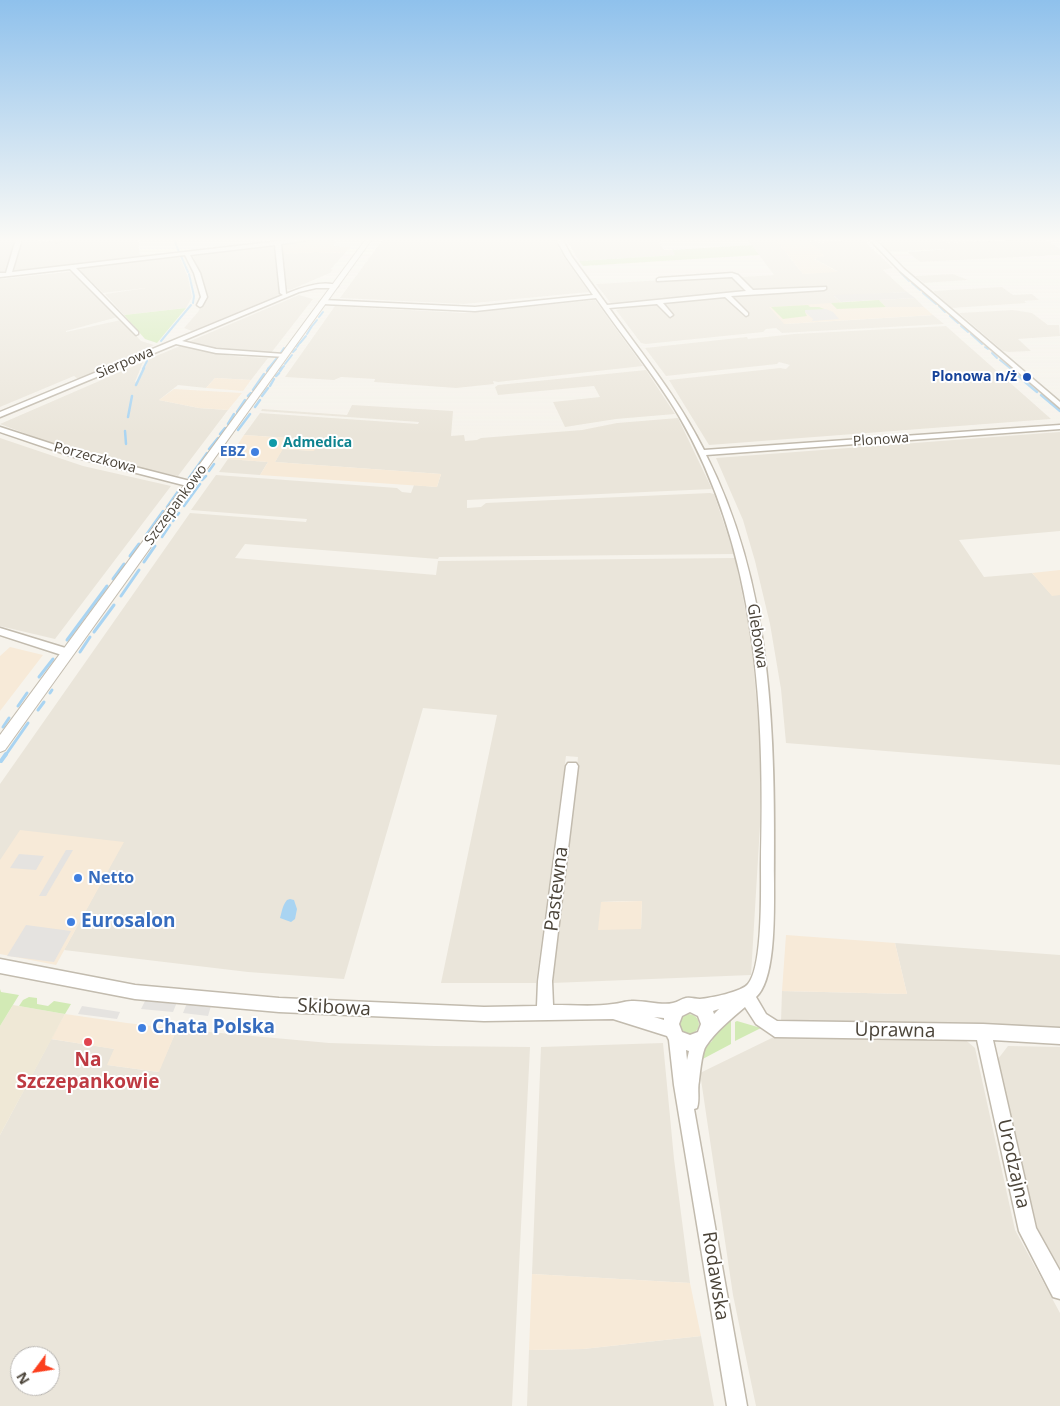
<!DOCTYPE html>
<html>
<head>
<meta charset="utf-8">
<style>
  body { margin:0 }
  #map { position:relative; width:1060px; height:1406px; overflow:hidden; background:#f6f3ec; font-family:"Open Sans",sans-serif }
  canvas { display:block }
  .north { position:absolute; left:10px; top:1346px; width:50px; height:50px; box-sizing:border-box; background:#fff; border:1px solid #b7b4b0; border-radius:50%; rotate:239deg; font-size:14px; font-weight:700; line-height:20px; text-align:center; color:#4b4439 }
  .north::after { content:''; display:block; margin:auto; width:18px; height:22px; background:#fc3f1d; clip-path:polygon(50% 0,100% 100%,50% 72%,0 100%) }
</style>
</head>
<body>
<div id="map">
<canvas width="1060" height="1406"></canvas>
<div class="north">N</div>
</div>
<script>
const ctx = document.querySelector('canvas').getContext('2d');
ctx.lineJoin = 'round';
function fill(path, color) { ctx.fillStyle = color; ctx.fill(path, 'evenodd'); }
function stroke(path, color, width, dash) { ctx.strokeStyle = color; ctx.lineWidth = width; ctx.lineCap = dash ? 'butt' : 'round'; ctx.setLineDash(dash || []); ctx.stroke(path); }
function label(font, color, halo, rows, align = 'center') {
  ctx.font = font + ' "Open Sans",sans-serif'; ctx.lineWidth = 4; ctx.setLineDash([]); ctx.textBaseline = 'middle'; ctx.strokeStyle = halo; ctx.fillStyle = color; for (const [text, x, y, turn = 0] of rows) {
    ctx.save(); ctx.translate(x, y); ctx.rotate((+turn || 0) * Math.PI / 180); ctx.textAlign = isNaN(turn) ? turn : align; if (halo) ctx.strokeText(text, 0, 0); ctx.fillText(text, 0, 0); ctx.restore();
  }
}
fill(new Path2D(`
  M 0,239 L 17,239 L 6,272 L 0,273 Z
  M 22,239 L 39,239 L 39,243 L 62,239 L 138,239 L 140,257 L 11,272 Z
  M 383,239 L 554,239 L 564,257 L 589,292 L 464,304 L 340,298 Z
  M 566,239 L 670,239 L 658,241 L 664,250 L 672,250 L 676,255 L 579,261 Z
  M 747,239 L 775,239 L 803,274 L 837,271 L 813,258 L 824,256 L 808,239 L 812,239 L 816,243 L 844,241 L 842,239 L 862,239 L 893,268 L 883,270 L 907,292 L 834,296 L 841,302 L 785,324 L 933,315 L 944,324 L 782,333 L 776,328 L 766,329 L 763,332 L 646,344 L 641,343 L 616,310 L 621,309 L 620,307 L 653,304 L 658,305 L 668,316 L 673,315 L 665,304 L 667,302 L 722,297 L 727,298 L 744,315 L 750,315 L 733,298 L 736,296 L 827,289 L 825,287 L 754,291 L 741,277 L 774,275 Z
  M 878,239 L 938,239 L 943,243 L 1045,239 L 1060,249 L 1060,255 L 920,262 L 908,252 L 953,249 L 888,251 Z
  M 270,245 L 274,246 L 279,295 L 192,331 L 184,328 L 198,312 L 207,297 L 201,276 L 193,256 Z
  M 316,252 L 345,253 L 331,269 L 333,270 L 330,273 L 290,290 L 287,289 L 283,254 Z
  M 179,256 L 188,277 L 192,297 L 186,308 L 124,315 L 105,294 L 146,288 L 103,293 L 80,271 L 81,267 Z
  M 68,272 L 74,272 L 118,317 L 66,331 L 66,332 L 121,320 L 141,341 L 154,345 L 126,360 L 79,380 L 74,376 L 0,407 L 0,279 Z
  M 953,274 L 968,280 L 924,283 L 915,276 Z
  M 729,276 L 735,277 L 746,290 L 744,292 L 612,305 L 596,284 Z
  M 1002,287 L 1013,295 L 1032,294 L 1039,300 L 1024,301 L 1027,303 L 952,308 L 933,291 Z
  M 299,295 L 313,299 L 271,353 L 225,350 L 188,342 Z
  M 915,298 L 924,307 L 886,307 L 879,300 Z
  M 595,300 L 643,366 L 498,382 L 493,381 L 494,384 L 456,388 L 374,382 L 375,379 L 341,377 L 334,380 L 285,377 L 335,306 L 464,313 Z
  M 1013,310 L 1032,313 L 1048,325 L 1059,325 L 1060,336 L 1018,339 L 1031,351 L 1009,352 L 1003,351 L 959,313 Z
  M 946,326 L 1051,419 L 709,445 L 669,380 L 780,368 L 786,369 L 790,365 L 779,362 L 777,364 L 666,376 L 645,348 L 747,337 L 748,339 L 794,334 Z
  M 180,346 L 232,356 L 268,358 L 251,380 L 215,378 L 206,388 L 178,385 L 159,400 L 199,408 L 228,410 L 178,476 L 144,469 L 61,447 L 0,424 L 143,362 L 135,382 L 139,381 L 149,359 Z
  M 646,370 L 675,414 L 616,419 L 565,427 L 553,402 L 600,397 L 594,386 L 498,395 L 495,387 L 498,385 Z
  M 352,405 L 453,411 L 451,436 L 464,435 L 465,441 L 477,440 L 481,438 L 582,430 L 617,423 L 678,418 L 712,489 L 467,500 L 467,508 L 481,507 L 486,503 L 710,493 L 714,494 L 734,554 L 439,557 L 438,559 L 245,544 L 235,558 L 436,575 L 438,561 L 735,558 L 751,638 L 760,741 L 760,826 L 751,975 L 552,983 L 578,757 L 566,756 L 536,983 L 441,983 L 497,715 L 423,708 L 344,979 L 248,972 L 64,950 L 123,842 L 0,860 L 0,784 L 190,513 L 306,522 L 307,519 L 191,510 L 216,475 L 397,488 L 402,492 L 411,493 L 414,485 L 437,487 L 441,474 L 275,462 L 282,449 L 314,451 L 302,441 L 303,439 L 244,435 L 260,413 L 418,424 L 419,422 L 261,411 L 262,409 L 347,415 ZM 642,901 L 641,929 L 601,902 L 623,901 Z
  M 1060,432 L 1060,531 L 959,540 L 984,577 L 1032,573 L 1052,595 L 1060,595 L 1060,765 L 786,743 L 781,689 L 770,624 L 755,561 L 743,520 L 716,458 Z
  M 0,438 L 83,466 L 171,486 L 55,639 L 0,626 Z
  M 228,459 L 268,462 L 260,475 L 219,472 Z
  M 895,943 L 1060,955 L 1060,1027 L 781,1022 L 782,991 L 907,994 Z
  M 177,1029 L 329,1043 L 434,1046 L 530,1047 L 512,1406 L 0,1406 L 0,1135 L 51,1039 L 115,1049 L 108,1065 L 158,1072 ZM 20,1356 L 50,1356 L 50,1386 L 20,1386 Z
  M 780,1034 L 962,1037 L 975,1048 L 1015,1230 L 1060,1313 L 1060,1406 L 756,1406 L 733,1295 L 700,1073 Z
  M 663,1043 L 674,1159 L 690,1283 L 532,1274 L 541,1047 Z
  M 1008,1046 L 1060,1047 L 1060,1268 L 1037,1227 L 998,1059 Z
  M 701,1336 L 714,1406 L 527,1406 L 529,1350 L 583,1349 Z`), '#eae5da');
fill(new Path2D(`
  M 324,239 L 333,239 L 332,242 L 336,242 L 334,246 L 350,247 L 345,253 L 316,252 L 283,254 L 282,245 L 286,243 Z
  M 775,239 L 808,239 L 824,256 L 814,259 L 838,272 L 803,274 Z
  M 879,300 L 886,307 L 924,307 L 933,315 L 784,324 L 769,307 Z
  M 215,378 L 251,380 L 243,391 L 206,388 Z
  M 174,389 L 242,393 L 228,410 L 199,408 L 159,400 Z
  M 244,435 L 303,439 L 302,441 L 320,442 L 314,451 L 283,449 L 275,462 L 441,474 L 437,487 L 260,475 L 268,462 L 228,459 Z
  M 1060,570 L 1060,595 L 1052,596 L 1032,573 Z
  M 10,647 L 43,655 L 0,711 L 0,656 Z
  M 20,830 L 124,842 L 56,965 L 0,954 L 0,860 Z
  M 642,901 L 641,929 L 598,930 L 601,902 Z
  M 786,935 L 895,943 L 907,994 L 782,991 Z
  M 65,1014 L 127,1023 L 177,1029 L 159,1072 L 107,1065 L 114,1049 L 51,1039 Z
  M 532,1274 L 690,1283 L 701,1336 L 583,1349 L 529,1350 Z`), '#f7ead8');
fill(new Path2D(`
  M 907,292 L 915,298 L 841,302 L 833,295 Z`), '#e6e2dd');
fill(new Path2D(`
  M 13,1005 L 65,1014 L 0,1135 L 0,1026 Z`), '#efe8d6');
fill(new Path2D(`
  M 752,245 L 759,255 L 583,266 L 579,261 L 675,255 L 672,250 Z
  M 879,300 L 886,307 L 837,309 L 831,303 Z
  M 808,305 L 810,307 L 819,307 L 827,310 L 805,312 L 807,316 L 783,319 L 771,307 Z
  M 186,308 L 157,343 L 145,339 L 124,315 Z
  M 0,989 L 1,992 L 19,995 L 0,1026 Z
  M 29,997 L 37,998 L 37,1004 L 48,1006 L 54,1001 L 71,1004 L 65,1014 L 19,1006 L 23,1000 Z
  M679 1024a10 10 0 1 1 20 0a10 10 0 1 1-20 0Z
  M 728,1017 L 731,1021 L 731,1044 L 697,1062 L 703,1049 L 712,1041 L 716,1030 Z
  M 737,1021 L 761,1028 L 735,1041 L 735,1022 Z`), '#d2eab5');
fill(new Path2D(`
  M 826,309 L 833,312 L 839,319 L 812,321 L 813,319 L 805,312 L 805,310 Z
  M 66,850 L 73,850 L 46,896 L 39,896 Z
  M 19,854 L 44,856 L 36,870 L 10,868 Z
  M 26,925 L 71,931 L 54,962 L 7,956 Z
  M 146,999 L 177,1002 L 173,1012 L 141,1009 Z
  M 187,1003 L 211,1006 L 208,1016 L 183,1013 Z
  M 82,1006 L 120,1012 L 117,1019 L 78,1014 Z`), '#e5e3e0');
fill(new Path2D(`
  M 290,899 L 294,900 L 297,909 L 295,919 L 291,922 L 280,918 C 282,912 282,906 287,900 Z`), '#a9d4f2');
stroke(new Path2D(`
  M 174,239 L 179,252
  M 181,256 L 188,272
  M 900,272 L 909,281
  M 189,274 L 194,296 L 193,303
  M 912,283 L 920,290
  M 923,293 L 936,304
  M 939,306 L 945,312
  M 950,316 L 958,323
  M 319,317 L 323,312
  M 313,325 L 317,320
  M 961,326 L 968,332
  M 307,334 L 312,326
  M 971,334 L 982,344
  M 161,341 L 191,305
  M 300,343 L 306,336
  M 297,347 L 299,344
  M 985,347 L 988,349
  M 293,352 L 296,349
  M 992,353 L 997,358
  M 280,354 L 284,348
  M 1000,360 L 1010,368
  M 285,364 L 292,355
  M 143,369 L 147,361
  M 268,369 L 277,358
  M 281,369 L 284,366`), '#a9d4f2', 2);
stroke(new Path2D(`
  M 267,371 L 269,368
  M 280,371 L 282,368
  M 1012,371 L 1022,379
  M 276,376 L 279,373
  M 1025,382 L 1037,392
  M 136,385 L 144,368
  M 270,386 L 274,379
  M 253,390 L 264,374
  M 1041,395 L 1060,411
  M 248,396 L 251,393
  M 262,396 L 268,388
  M 255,407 L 260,400
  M 237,412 L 245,400
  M 128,417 L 132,396
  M 228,424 L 234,414
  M 238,430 L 250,414
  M 125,431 L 126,444
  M 220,434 L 225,428
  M 209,449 L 218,438
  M 209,471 L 214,464
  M 189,478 L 207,453
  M 202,480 L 206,476
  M 184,506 L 200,484
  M 167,507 L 179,490
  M 173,521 L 179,513
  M 146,535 L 163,511
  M 162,537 L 170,525`), '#a9d4f2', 2.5);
stroke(new Path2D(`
  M 130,556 L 139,544
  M 144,562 L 155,546
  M 113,579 L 124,564
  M 121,596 L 139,570
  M 94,632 L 114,605
  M 67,640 L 107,586
  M 80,652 L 90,637
  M 39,677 L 53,659
  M 50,693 L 52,690
  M 18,706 L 27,693
  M 38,710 L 44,702
  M 3,727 L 9,718
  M 5,756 L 28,723`), '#a9d4f2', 3);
stroke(new Path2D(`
  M 1,761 L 6,754`), '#a9d4f2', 4);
const minor = new Path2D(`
  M 16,239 L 22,239 L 12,272 L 297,239 L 314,239 L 281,244 L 286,294 C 300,288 324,279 338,286 L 335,288 L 316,288 L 299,292 L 182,341 L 216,349 L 284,354 L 286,355 L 286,357 L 216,353 L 176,344 L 0,417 L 0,412 L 283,295 L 280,293 L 275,245 L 190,255 L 200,273 L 207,297 L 202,306 L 200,307 L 197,305 L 201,297 L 194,273 L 185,255 L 76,268 L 138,332 L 138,334 L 136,335 L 70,269 L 0,277 L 0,273 L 6,273 Z
  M 55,239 L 61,239 L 61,241 L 56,242 Z
  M 556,239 L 562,239 L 572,257 L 607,305 L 746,291 L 732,277 L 657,281 L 657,279 L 659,278 L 732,273 L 738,275 L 753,290 L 826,287 L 826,289 L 824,290 L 731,296 L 748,313 L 748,315 L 746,316 L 725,297 L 663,303 L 673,315 L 670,317 L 657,304 L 609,308 C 643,355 678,398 704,450 L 1060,425 L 1060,429 L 706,455 C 774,589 775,738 774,884 C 774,910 776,980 756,997 L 766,1014 L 777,1021 L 983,1024 L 1060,1028 L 1060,1044 L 993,1040 L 1036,1228 L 1060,1271 L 1060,1299 L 1053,1297 L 1019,1231 L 977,1040 L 775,1037 L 756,1024 L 745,1007 C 731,1019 716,1031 706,1046 C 702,1051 700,1073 699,1081 C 697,1090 700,1099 697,1108 L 694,1109 L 747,1406 L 727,1406 L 674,1085 L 669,1040 L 667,1036 L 613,1019 L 484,1021 L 279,1012 L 135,999 L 0,973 L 0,959 L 135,985 L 279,998 L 484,1007 L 537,1006 L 538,981 L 566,766 L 568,763 L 576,763 L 578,766 L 552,981 L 553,1005 C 572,1005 594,1007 613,1004 C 619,1004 625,1001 631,1001 C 645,1000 661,1006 673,1003 C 678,1002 681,999 686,998 C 691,997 695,999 700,999 C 710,998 742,992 748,984 C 763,967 761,889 761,865 C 765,712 758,552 679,416 C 655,375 623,337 596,298 L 475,311 L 323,304 L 320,302 L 323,300 L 475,307 L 593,295 L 566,257 ZM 719,1009 L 714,1014 L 713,1011 ZM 690,1012 L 698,1016 L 701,1024 L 698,1032 L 690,1035 L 682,1032 L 679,1024 L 682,1016 ZM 654,1017 L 664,1018 L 664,1020 ZM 686,1050 L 689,1051 L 687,1060 Z
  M 869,239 L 875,239 L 904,269 L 1060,402 L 1060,408 L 900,271 Z
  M 0,427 L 80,453 L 194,482 L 195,484 L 191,487 L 74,457 L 0,432 Z
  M 0,628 L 72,650 L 73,653 L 68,657 L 0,635 Z`);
const tertiary = new Path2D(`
  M 366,239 L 372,239 L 5,750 L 0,752 L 0,735 Z`);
stroke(minor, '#c2bbae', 3);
stroke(tertiary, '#c2bbae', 2);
fill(minor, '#fff');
fill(tertiary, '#fff');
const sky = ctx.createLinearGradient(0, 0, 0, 436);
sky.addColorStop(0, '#8fc1ec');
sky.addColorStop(0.55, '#fbfaf6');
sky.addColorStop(1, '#fbfaf600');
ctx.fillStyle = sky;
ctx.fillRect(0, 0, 1060, 436);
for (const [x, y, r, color] of [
  [1027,377,5,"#1a4fb4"],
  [273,443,5,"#0f9aa8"],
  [255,452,5,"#3f7fe0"],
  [78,878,5,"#3f7fe0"],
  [71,922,5,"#3f7fe0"],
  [142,1028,5,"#3f7fe0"],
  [88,1042,5,"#e0444e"]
]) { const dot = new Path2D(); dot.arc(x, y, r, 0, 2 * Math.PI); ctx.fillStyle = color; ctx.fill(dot); stroke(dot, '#fff', 2); }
label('14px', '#4b4439', '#fff', [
  ["Sierpowa",125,363,-23],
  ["Plonowa",881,440,-4],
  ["Porzeczkowa",95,458,15],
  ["Szczepankowo",176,505,-54]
]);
label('bold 14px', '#164399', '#fff', [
  ["Plonowa n/ż",1017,377]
], 'right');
label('bold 14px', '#0d838f', '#fff', [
  ["Admedica",283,443]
], 'left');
label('bold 14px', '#366cbe', '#fff', [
  ["EBZ",245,452]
], 'right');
label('16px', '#4b4439', '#fff', [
  ["Glebowa",757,636,81]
]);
label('bold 16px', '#366cbe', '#fff', [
  ["Netto",88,878]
], 'left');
label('19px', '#4b4439', '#fff', [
  ["Pastewna",557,889,-83],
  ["Skibowa",334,1008,3],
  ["Uprawna",895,1031,1],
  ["Urodzajna",1013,1164,77],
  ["Rodawska",715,1276,81]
]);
label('bold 19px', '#366cbe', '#fff', [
  ["Eurosalon",81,922],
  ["Chata Polska",152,1028]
], 'left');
label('bold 19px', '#be3a42', '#fff', [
  ["Na",88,1061],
  ["Szczepankowie",88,1083]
]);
</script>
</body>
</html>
